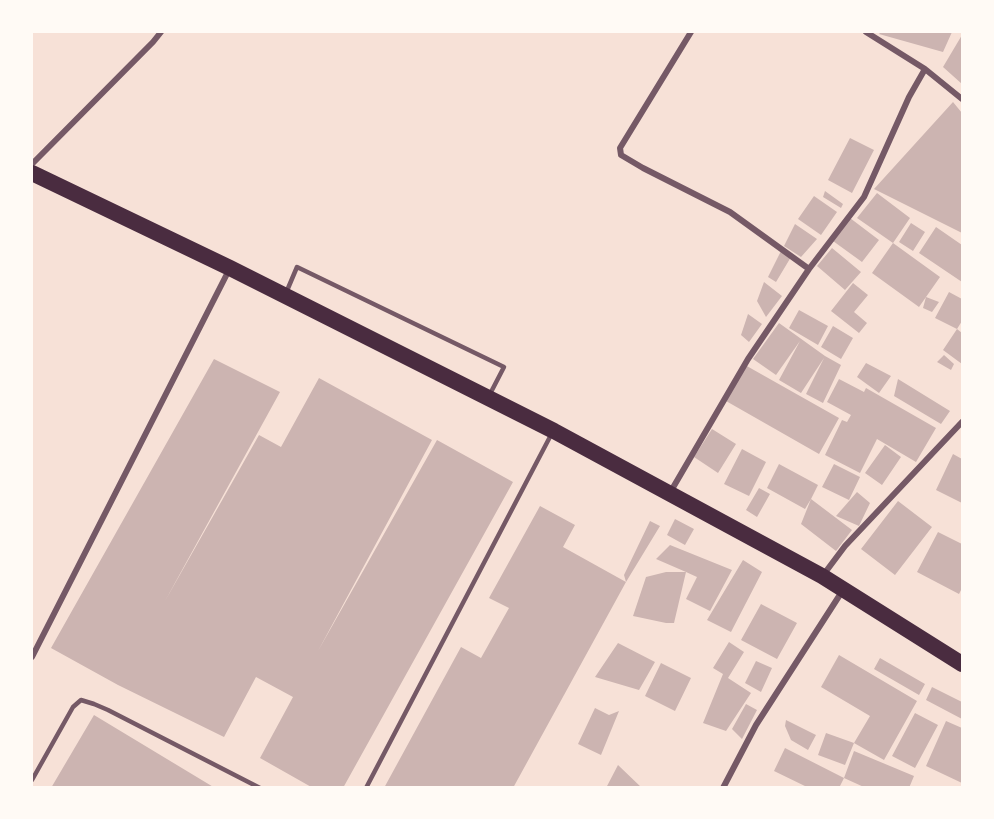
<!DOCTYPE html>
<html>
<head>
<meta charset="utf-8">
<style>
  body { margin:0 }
  #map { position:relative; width:994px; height:819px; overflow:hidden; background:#f7e1d7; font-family:"Nunito Sans",sans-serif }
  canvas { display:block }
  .frame { position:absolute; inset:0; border:33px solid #fffaf5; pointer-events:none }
</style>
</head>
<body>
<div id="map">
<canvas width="994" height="819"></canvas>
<div class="frame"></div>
</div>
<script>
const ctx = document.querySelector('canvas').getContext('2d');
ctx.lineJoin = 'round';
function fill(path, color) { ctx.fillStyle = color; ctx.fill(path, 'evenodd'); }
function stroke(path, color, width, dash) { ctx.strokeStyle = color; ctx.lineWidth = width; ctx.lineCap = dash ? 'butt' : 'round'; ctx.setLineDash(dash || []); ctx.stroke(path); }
fill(new Path2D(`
  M 881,32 L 952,32 L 943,52 L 879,34 Z
  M 962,35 L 962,84 L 943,67 Z
  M 953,102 L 962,113 L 962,233 L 874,189 Z
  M 850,138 L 874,150 L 852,193 L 828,180 Z
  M 825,191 L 843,204 L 841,208 L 823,197 Z
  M 877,193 L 910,218 L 893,243 L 940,277 L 926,297 L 939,302 L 932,312 L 923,308 L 926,297 L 919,307 L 872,273 L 893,243 L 857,218 Z
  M 814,196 L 837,212 L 821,235 L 798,219 Z
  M 850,218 L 879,240 L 862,262 L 833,241 Z
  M 911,223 L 925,232 L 913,251 L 899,242 Z
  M 795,224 L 817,239 L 801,257 L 784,246 Z
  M 936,227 L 962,245 L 962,282 L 919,253 Z
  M 832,248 L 861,272 L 845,290 L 817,266 Z
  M 781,251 L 791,257 L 776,282 L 768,277 Z
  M 764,282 L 782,296 L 766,317 L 757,301 Z
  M 853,283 L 868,295 L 854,312 L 867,323 L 859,333 L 831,311 Z
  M 949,292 L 962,299 L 962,321 L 957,329 L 935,318 Z
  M 799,310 L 828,326 L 818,345 L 789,328 Z
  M 748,314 L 762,324 L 749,342 L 741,335 Z
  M 779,323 L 825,356 L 841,365 L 823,403 L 806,394 L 824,358 L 801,393 L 779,380 L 800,341 L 776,375 L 753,359 Z
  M 833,326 L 853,338 L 841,359 L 821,347 Z
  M 957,329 L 962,333 L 962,364 L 943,350 Z
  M 944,355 L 954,364 L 951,370 L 937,362 Z
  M 214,359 L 280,392 L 165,601 L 259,435 L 281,447 L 319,378 L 432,440 L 318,651 L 437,440 L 513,482 L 343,788 L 313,788 L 260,758 L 293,697 L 256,677 L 224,737 L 118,685 L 51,648 Z
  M 866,363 L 891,376 L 879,393 L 857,377 Z
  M 745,365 L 839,418 L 819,454 L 726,401 Z
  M 839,379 L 864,392 L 866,388 L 936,428 L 916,462 L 877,439 L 860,473 L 825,455 L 842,420 L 847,422 L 851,415 L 827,402 Z
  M 898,379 L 950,411 L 941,424 L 894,396 Z
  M 712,429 L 736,444 L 718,473 L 694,457 Z
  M 885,445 L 901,457 L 882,485 L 865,473 Z
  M 742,449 L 766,462 L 749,496 L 724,484 Z
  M 953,454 L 962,459 L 962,503 L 936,490 Z
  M 779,464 L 818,485 L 811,499 L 852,530 L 836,551 L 801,524 L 811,499 L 805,509 L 767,488 Z
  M 834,464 L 860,477 L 849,500 L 822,487 Z
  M 759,488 L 770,494 L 757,517 L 746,510 Z
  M 857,492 L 870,503 L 859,526 L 836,516 Z
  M 898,501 L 932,527 L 895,575 L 861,549 Z
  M 540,506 L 575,525 L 563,547 L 626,582 L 624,575 L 650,521 L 660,526 L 626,582 L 513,788 L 384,788 L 461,647 L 481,658 L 509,608 L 489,598 Z
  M 675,519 L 694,529 L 685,545 L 667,535 Z
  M 938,532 L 962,544 L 962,588 L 959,594 L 917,572 Z
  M 670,545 L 732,570 L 710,611 L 686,599 L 697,577 L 686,572 L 674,623 L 666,623 L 633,616 L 646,577 L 666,572 L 686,572 L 656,559 Z
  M 743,560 L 762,572 L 731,632 L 707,620 Z
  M 761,604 L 797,623 L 777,659 L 741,640 Z
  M 729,642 L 744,652 L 728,678 L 751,693 L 726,731 L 703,723 L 723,674 L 713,668 Z
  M 618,643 L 655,662 L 639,690 L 595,677 Z
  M 839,655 L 917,701 L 884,760 L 854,743 L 870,716 L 821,687 Z
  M 880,658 L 925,684 L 919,695 L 874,669 Z
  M 756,661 L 772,668 L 761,692 L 745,683 Z
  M 661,663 L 691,678 L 675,711 L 645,696 Z
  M 932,687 L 962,702 L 962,719 L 926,700 Z
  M 746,704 L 757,710 L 742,739 L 732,729 Z
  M 595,708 L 609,715 L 619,711 L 601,755 L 578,744 Z
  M 915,713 L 938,725 L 915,768 L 892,756 Z
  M 94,715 L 215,788 L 51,788 Z
  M 786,720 L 816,735 L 808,750 L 791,740 L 785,726 Z
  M 946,721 L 962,728 L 962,783 L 926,766 Z
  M 826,733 L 854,743 L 845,765 L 818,755 Z
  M 785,748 L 844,778 L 854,751 L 914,776 L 909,788 L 866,788 L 844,778 L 839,788 L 809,788 L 774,771 Z
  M 618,765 L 642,788 L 606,788 Z`), '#ccb4b1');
stroke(new Path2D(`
  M 286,293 L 297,267 L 504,367 L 490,394
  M 32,780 L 73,707 L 81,700 L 94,704 L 108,710 L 260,788
  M 366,788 L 552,433`), '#755966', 4.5);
stroke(new Path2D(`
  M 691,32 L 620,148 L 621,155 L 643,168 L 730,212 L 809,269
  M 866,32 L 925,69 L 962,99
  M 32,164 L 153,42 L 161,32
  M 671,491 L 748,359 L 809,269 L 864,197 L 909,97 L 925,69
  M 824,574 L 845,546 L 962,422
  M 32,657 L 230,268
  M 723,788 L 756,725 L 843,590`), '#755966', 6);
stroke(new Path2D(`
  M 32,173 L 230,268 L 554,431 L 822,576 L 962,664`), '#4a2c40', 16);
</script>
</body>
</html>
